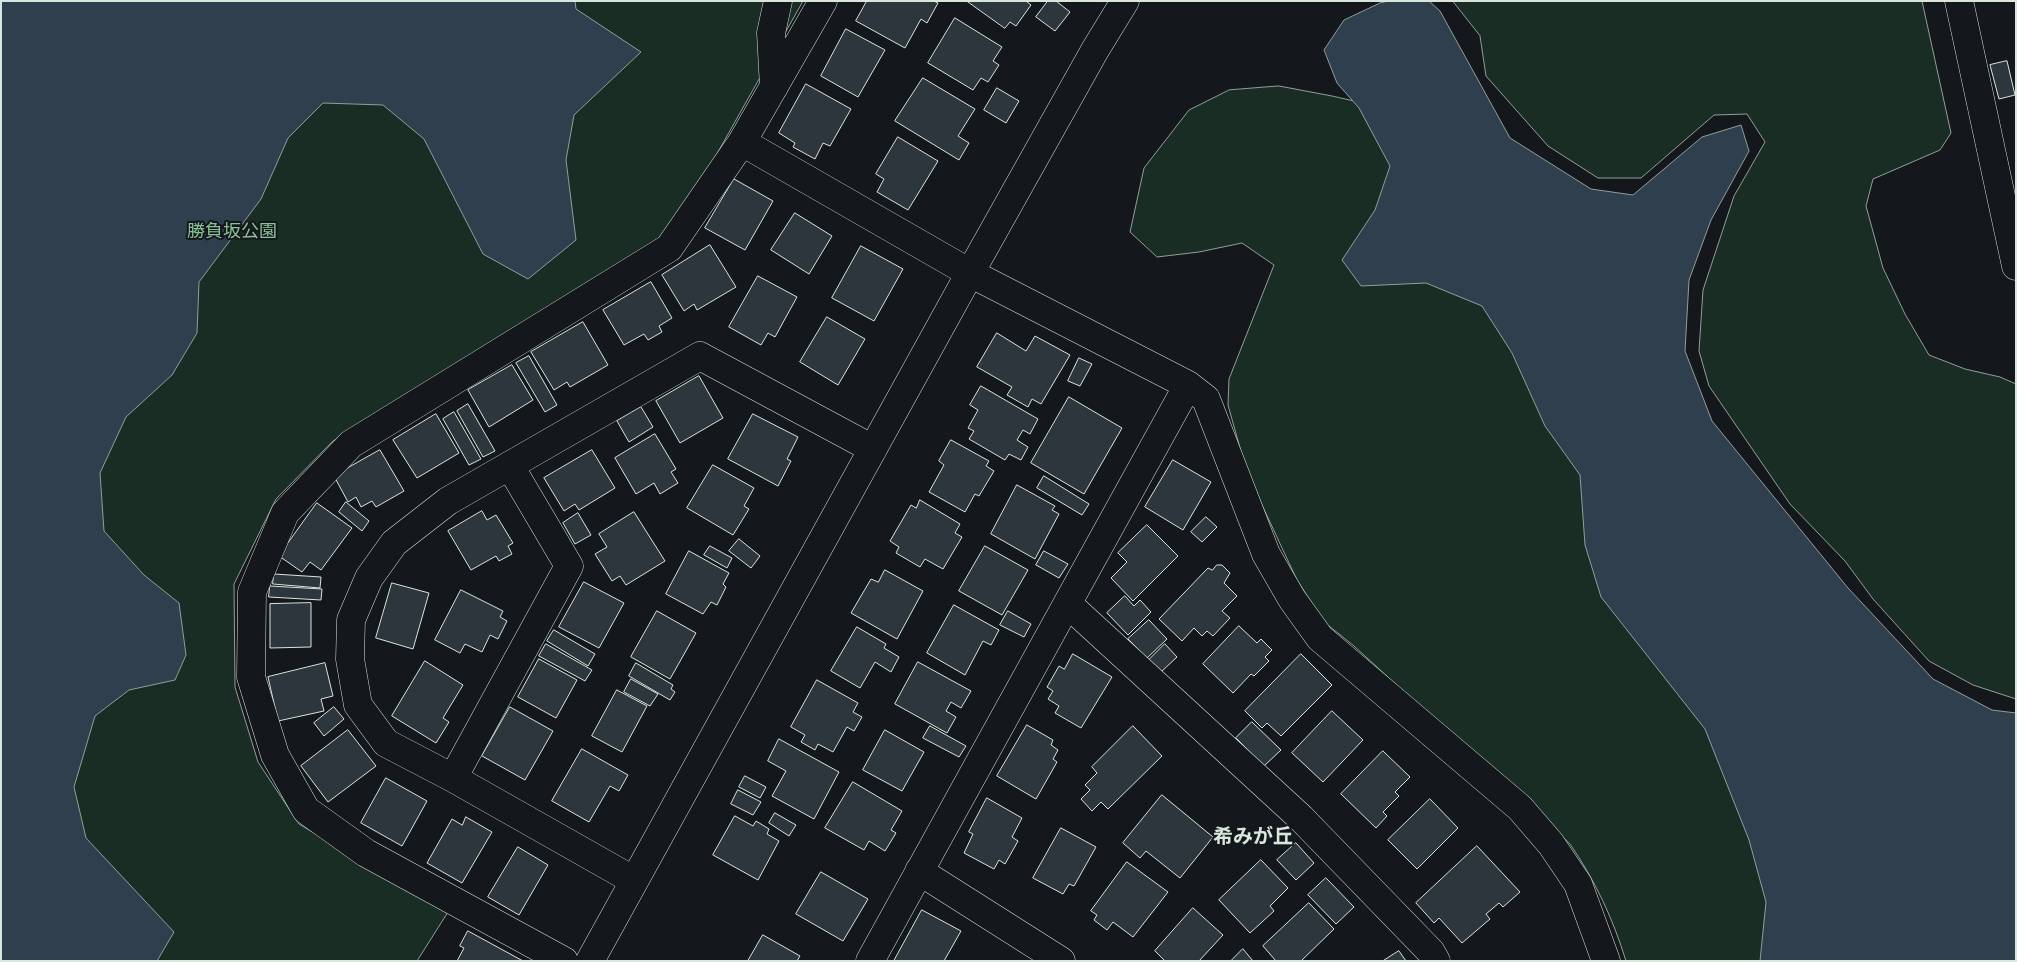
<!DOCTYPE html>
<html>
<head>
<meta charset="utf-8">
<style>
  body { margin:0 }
  #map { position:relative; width:2017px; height:962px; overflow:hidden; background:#14181c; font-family:"Sofia Sans Condensed",sans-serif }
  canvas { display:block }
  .frame { position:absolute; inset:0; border:2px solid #d8e6dc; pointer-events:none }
</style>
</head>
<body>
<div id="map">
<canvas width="2017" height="962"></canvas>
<div class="frame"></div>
</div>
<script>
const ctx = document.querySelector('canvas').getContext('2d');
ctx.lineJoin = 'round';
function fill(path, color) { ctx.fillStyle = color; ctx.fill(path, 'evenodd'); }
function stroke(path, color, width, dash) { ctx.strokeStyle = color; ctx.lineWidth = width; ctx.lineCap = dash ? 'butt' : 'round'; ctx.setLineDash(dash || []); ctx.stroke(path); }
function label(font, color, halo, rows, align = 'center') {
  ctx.font = font + ' "Sofia Sans Condensed","Noto Sans JP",sans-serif'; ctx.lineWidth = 4; ctx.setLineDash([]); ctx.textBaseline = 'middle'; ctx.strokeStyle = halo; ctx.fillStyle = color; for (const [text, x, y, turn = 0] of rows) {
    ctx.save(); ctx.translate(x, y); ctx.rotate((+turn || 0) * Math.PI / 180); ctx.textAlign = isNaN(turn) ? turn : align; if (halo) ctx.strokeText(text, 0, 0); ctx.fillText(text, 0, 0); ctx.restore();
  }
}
const green = new Path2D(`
  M 1,1 L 803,1 L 687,207 L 655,247 L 333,441 L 276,499 L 234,584 L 235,687 L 258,762 L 299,824 L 448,912 L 417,961 L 1,961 Z
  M 1453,1 L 1922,1 L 1951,133 L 1940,150 L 1873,179 L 1866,206 L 1883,268 L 1905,314 L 1929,355 L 1965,369 L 2000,377 L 2016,384 L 2016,699 L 1973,685 L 1929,661 L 1873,599 L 1845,561 L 1790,504 L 1709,386 L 1699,351 L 1703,290 L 1734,196 L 1765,142 L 1747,114 L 1714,115 L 1641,178 L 1598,178 L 1548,146 L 1486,76 L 1480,36 Z
  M 1279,86 L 1332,96 L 1385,108 L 1468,272 L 1706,689 L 1787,961 L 1626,961 C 1613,919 1595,880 1570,844 L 1354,646 L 1324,622 L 1297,580 L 1247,473 L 1228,405 L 1229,379 L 1274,265 L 1242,243 L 1199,252 L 1157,257 L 1130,232 L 1144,168 L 1189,110 L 1229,90 Z`);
fill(green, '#1a2d24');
stroke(green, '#939e99', 1);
const water = new Path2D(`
  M 1,1 L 575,1 L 576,9 L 641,52 L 574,115 L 566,160 L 576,240 L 528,279 L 483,254 L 424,139 L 383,105 L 323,103 L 288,138 L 261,199 L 199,282 L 197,333 L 172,375 L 126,417 L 100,473 L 104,531 L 144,575 L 179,603 L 186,655 L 175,680 L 129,690 L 95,716 L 74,787 L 86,838 L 174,932 L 157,961 L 1,961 Z
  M 1389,1 L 1429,1 L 1440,11 L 1510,138 L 1591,189 L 1633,195 L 1702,137 L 1741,125 L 1749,151 L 1711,220 L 1689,280 L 1685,351 L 1712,421 L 1848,588 L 1933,679 L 1992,710 L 2016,713 L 2016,961 L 1760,961 L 1766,902 L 1749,840 L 1705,729 L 1601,597 L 1585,545 L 1580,475 L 1545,426 L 1512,353 L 1482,306 L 1426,283 L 1361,286 L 1342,260 L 1375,210 L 1390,166 L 1359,108 L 1337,83 L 1324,50 L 1344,20 L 1380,3 Z`);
fill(water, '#2f3f4d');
stroke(water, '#939e99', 1);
const building = new Path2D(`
  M 867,1 L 934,1 L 938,3 L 927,23 L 921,19 L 905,48 L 856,21 Z
  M 967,1 L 1026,1 L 1031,5 L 1016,26 L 1010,22 L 1005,28 Z
  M 1048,1 L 1056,1 L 1070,12 L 1055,31 L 1036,17 Z
  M 955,18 L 1002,47 L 993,61 L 999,65 L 988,82 L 981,78 L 973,90 L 928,63 Z
  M 846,29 L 885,50 L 858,97 L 821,76 Z
  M 2007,61 L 2015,95 L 1999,99 L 1990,65 Z
  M 923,78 L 975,109 L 958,136 L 969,143 L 959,160 L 895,121 Z
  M 806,84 L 851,109 L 830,146 L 823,143 L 815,159 L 793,147 L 795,143 L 779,133 Z
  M 997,88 L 1019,101 L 1006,123 L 984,110 Z
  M 898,137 L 938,161 L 908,210 L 877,192 L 884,179 L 876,174 Z
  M 734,179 L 773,201 L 745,250 L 705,228 Z
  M 795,213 L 832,236 L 809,274 L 771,250 Z
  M 710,245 L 736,287 L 697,310 L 694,304 L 684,311 L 662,275 Z
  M 861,246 L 903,269 L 874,321 L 832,298 Z
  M 758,276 L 797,297 L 775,337 L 768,333 L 761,345 L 729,327 Z
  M 651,282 L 672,318 L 659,326 L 662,332 L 648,340 L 644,334 L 624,345 L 603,310 Z
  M 827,317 L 865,339 L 838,385 L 800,362 Z
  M 583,322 L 608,365 L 570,387 L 567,382 L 554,390 L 531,352 Z
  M 997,333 L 1026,351 L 1035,336 L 1070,355 L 1041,404 L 1032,399 L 1028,407 L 1007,395 L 1012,387 L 977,367 Z
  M 529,356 L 557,405 L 545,412 L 516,363 Z
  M 1079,358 L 1092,364 L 1080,386 L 1068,381 Z
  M 512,365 L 533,400 L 489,427 L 468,390 Z
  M 699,376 L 723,418 L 680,443 L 656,401 Z
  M 981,386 L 1038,419 L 1030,434 L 1023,430 L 1017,440 L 1028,447 L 1021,460 L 1009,454 L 1005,460 L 969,439 L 974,431 L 968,428 L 978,410 L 970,405 Z
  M 1069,397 L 1122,428 L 1084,494 L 1031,463 Z
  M 468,404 L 495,451 L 483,457 L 457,411 Z
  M 641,407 L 653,427 L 629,442 L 617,421 Z
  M 454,412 L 481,459 L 469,465 L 443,419 Z
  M 436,414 L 459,453 L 417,478 L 393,440 Z
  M 753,414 L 798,437 L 787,459 L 791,461 L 778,486 L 728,459 Z
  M 655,434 L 676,469 L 671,472 L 678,483 L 660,494 L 654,483 L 636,494 L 615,458 Z
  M 951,440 L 989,461 L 986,466 L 994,471 L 979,496 L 975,494 L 965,512 L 929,492 L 944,465 L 939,461 Z
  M 380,450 L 404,491 L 376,507 L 372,501 L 361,507 L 356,497 L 348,502 L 334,476 Z
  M 592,450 L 615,488 L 579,510 L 575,504 L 564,511 L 544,478 Z
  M 1173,460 L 1211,482 L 1183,530 L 1145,507 Z
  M 713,465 L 754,488 L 744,506 L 749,509 L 733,535 L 687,508 Z
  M 1044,476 L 1089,504 L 1082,515 L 1037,488 Z
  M 1017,485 L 1055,506 L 1052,510 L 1059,514 L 1035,559 L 991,534 Z
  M 920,500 L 960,524 L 955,533 L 962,537 L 943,569 L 925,559 L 920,567 L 896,553 L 899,547 L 890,541 L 911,505 L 916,508 Z
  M 346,502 L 369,521 L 362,531 L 339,512 Z
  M 317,503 L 352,528 L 321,570 L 310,562 L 302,572 L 279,556 Z
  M 482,511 L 487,520 L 496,515 L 513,543 L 508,546 L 512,554 L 499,561 L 496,556 L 471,570 L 448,531 Z
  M 634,512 L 665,561 L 626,585 L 620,576 L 612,581 L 595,554 L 607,547 L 599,534 Z
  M 578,513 L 591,535 L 575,544 L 563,523 Z
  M 1206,517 L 1217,527 L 1202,542 L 1191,532 Z
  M 1147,525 L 1178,556 L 1133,601 L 1111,578 L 1127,562 L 1118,553 Z
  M 739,539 L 760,556 L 751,568 L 729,551 Z
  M 710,546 L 732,558 L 727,568 L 704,555 Z
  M 985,546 L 1028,570 L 1002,615 L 959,591 Z
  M 689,551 L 729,573 L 723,584 L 726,587 L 717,605 L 711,602 L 703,614 L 666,594 Z
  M 1044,551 L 1068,564 L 1059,578 L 1036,565 Z
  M 1217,565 L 1222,565 L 1230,573 L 1224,583 L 1237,596 L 1222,611 L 1230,618 L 1213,636 L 1207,631 L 1202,636 L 1194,628 L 1182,641 L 1159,619 L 1208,568 L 1212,570 Z
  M 885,570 L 923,591 L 897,639 L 851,613 L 871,579 L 878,582 Z
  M 274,574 L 321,577 L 320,588 L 273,584 Z
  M 584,582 L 624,603 L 599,648 L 559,627 Z
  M 392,583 L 429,593 L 413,649 L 376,638 Z
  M 270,586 L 322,589 L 321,600 L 269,597 Z
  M 461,590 L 503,611 L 500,617 L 507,621 L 498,639 L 490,635 L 482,652 L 465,644 L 460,653 L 435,640 Z
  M 1125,596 L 1134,606 L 1140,600 L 1151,612 L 1128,635 L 1107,613 Z
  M 311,603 L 311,647 L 270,648 L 270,604 Z
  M 954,605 L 999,630 L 991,645 L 983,641 L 965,675 L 927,653 Z
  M 657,611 L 696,633 L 670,679 L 631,657 Z
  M 1008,611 L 1031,624 L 1024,637 L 1000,625 Z
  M 1149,620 L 1167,639 L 1147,658 L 1128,639 Z
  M 1239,626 L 1257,643 L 1261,639 L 1272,650 L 1265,657 L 1269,661 L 1254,676 L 1251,674 L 1233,693 L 1203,664 Z
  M 857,627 L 886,644 L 884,648 L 899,657 L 891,672 L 875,662 L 860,688 L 831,671 Z
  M 554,630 L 595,654 L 588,666 L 547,641 Z
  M 546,644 L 592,670 L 585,681 L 539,656 Z
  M 1165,644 L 1177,657 L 1161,672 L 1149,660 Z
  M 1073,654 L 1112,677 L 1081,728 L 1055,713 L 1059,706 L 1048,699 L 1053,691 L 1047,687 L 1059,666 L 1064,669 Z
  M 1301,654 L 1332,685 L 1281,736 L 1267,723 L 1262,728 L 1245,711 Z
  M 539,659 L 577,680 L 556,718 L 518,697 Z
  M 425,661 L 463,685 L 443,718 L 449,722 L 436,743 L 392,716 Z
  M 918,662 L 971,691 L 961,708 L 951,702 L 946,711 L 956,717 L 947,733 L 895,704 Z
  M 325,663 L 333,696 L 321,699 L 324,711 L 278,721 L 268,677 Z
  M 636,663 L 673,685 L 671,689 L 675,692 L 670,700 L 629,676 Z
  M 631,679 L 658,694 L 650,706 L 624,692 Z
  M 817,680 L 858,703 L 853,712 L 862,717 L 854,731 L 847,727 L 833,752 L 818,744 L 815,750 L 801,742 L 805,735 L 791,727 Z
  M 617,690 L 647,706 L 622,752 L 592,736 Z
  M 334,707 L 344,719 L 324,736 L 314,723 Z
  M 510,707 L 553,731 L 525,780 L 482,756 Z
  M 1332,711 L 1363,740 L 1323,782 L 1292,753 Z
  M 1252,722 L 1281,750 L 1264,766 L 1236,738 Z
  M 1027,725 L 1053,740 L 1051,745 L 1058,750 L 1053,759 L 1057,762 L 1036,799 L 997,776 Z
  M 930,726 L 966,746 L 959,757 L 923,738 Z
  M 1133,726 L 1162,756 L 1108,809 L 1101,802 L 1092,811 L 1081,799 L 1090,790 L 1085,785 L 1097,773 L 1092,767 Z
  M 348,730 L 376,766 L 328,802 L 301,766 Z
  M 885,730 L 924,752 L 902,791 L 863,770 Z
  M 779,739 L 839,772 L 814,819 L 772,796 L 786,771 L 768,761 Z
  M 582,749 L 628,775 L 619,791 L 610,786 L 589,822 L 552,801 Z
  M 1383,751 L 1410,777 L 1395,792 L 1399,796 L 1383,812 L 1387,816 L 1376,828 L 1341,794 Z
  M 745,776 L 766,787 L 760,798 L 739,787 Z
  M 386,778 L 427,801 L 402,846 L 361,823 Z
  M 853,782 L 902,811 L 891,830 L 896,833 L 885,851 L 869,841 L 864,850 L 825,828 Z
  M 738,790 L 761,802 L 753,815 L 731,804 Z
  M 1162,795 L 1213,837 L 1180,878 L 1146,851 L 1140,858 L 1123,843 Z
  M 987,798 L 1022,818 L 1012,837 L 1018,841 L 1005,864 L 999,860 L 994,869 L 964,853 L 973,834 L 969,832 Z
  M 1430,799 L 1458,828 L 1417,869 L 1388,840 Z
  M 775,813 L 796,825 L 789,836 L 769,823 Z
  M 735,816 L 753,826 L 756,821 L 769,829 L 767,834 L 779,841 L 758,880 L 713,855 Z
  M 466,817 L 492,832 L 462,883 L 427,863 L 452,819 L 462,825 Z
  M 1061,828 L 1096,847 L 1074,886 L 1069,884 L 1063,894 L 1033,878 Z
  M 1296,843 L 1314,863 L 1296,880 L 1277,860 Z
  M 1477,846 L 1520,892 L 1503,907 L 1499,903 L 1486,914 L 1490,919 L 1462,943 L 1439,918 L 1434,923 L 1416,903 Z
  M 518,847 L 548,865 L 519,915 L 488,897 Z
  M 1261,860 L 1288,888 L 1270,906 L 1274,911 L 1250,933 L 1219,900 Z
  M 1127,862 L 1168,892 L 1133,937 L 1113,922 L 1107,930 L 1094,920 L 1097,915 L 1091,911 Z
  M 821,872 L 868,899 L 843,941 L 796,914 Z
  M 1326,878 L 1354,907 L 1336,924 L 1308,895 Z
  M 1309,903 L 1334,929 L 1301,961 L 1276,961 L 1263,946 Z
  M 1193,908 L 1223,935 L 1199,961 L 1165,961 L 1155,951 Z
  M 922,910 L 961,931 L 944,961 L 894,961 Z
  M 468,931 L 523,961 L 457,961 L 464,948 L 460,946 Z
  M 763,935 L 800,956 L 797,961 L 748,961 Z
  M 1243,949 L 1253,961 L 1231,961 Z
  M 1399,951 L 1406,961 L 1383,961 Z`);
fill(building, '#2c363c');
stroke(building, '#d8e6dc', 1);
const minor = new Path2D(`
  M 823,1 L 742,142 L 970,273 L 1188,385 L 870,961
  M 1959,1 L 2016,266
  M 774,87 L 771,33 L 778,1
  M 1188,385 L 1206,399 L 1266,554 L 1292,599 L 1320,638 L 1520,808 L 1551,844 L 1578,884 L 1606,961
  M 1068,604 L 1301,818 L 1431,952 L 1436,961
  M 453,778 L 569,566 L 510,466
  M 919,871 L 1061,961
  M 633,880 L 453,778 L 386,743 L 358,705 L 350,659 L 351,620 L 369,578 L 394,543 L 448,501 L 700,356 L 873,449
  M 564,961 L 366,853 L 306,810 L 275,755 L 251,677 L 252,592 L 285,513 L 351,444 L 669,248 L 742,142
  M 590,961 L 970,273 L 1095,50 L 1125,1`);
stroke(minor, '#d8e6dc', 29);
stroke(minor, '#14181c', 28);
label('18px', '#8ac095', '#14181c', [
  ["勝負坂公園",232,232]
]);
label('bold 20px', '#d8e6dc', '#14181c', [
  ["希みが丘",1253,838]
]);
</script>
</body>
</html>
